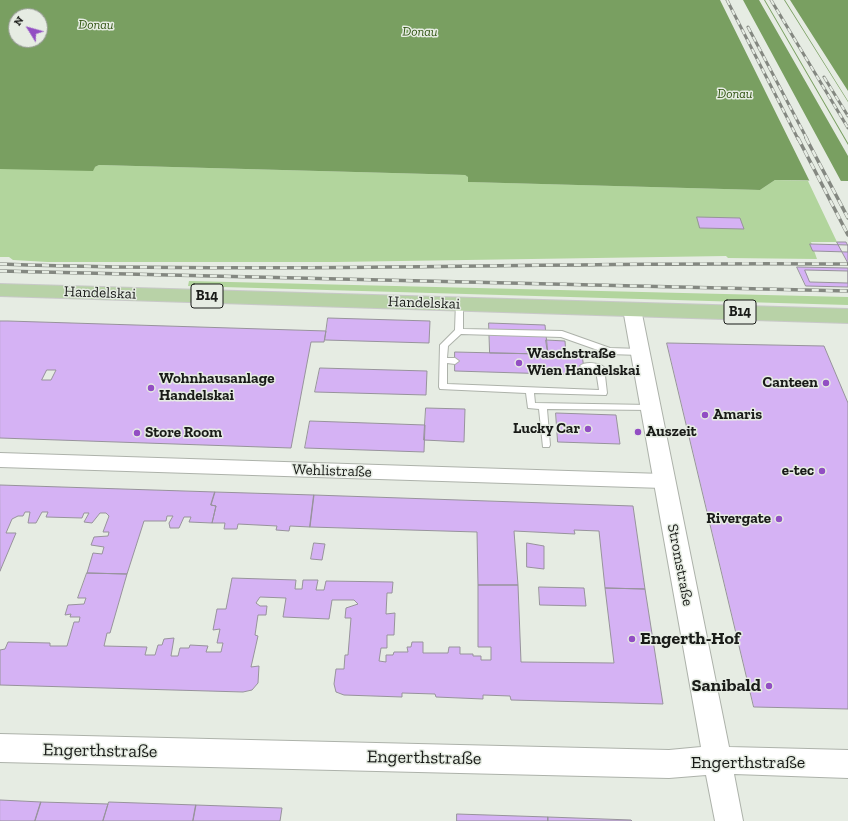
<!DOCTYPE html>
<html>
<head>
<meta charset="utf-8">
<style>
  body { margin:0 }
  #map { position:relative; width:848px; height:821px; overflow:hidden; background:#e6ece3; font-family:"Zilla Slab",serif }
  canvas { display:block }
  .north { position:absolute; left:8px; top:8px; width:40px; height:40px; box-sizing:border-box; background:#e6ece3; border:1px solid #949892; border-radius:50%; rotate:307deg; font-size:11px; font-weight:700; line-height:16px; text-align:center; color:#191b18 }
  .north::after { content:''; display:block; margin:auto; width:14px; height:18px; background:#924ec3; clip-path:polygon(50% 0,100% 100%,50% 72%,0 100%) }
</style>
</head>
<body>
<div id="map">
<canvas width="848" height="821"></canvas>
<div class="north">N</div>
</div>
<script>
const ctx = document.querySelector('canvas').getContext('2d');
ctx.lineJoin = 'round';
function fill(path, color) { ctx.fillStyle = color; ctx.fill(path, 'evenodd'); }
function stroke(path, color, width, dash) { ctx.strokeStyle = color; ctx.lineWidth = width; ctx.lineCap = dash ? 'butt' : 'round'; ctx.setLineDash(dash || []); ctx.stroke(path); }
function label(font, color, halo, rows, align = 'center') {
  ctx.font = font + ' "Zilla Slab",serif'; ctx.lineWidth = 3; ctx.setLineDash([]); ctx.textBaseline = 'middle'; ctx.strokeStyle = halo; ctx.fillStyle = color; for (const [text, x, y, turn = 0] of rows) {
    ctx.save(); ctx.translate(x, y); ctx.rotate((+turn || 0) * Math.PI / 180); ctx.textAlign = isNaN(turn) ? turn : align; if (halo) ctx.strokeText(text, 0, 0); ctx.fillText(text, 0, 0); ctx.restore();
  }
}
fill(new Path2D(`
  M 99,165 L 465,175 L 469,177 L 469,182 L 760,190 L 775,180 L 808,181 L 837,242 L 811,242 L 817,259 L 728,258 L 726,256 L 336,262 L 48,262 L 13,260 L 9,257 L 0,257 L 0,169 L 95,167 Z
  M 189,281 L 848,297 L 848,305 L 188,286 Z`), '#b2d59d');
fill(new Path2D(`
  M 0,0 L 848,0 L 848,181 L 775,180 L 760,190 L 468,182 L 468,177 L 465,175 L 99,165 L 95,167 L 93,171 L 0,169 ZM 16,16 L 40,16 L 40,40 L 16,40 Z`), '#799f61');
fill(new Path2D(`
  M 720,0 L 743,0 L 842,183 L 810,182 Z
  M 759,0 L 764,0 L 848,145 L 848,156 Z
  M 765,0 L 784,0 L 848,102 L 848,143 Z
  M 785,0 L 790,0 L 848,91 L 848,101 Z`), '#e6ece3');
const building = new Path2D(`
  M 697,217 L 740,218 L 744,229 L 700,228 Z
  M 837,242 L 846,242 L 848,246 L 848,263 Z
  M 810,244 L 848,245 L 848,252 L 813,251 Z
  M 797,267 L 848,268 L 848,287 L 806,286 Z
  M 805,270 L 848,271 L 848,283 L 810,282 Z
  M 328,318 L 430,321 L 429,343 L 325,340 Z
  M 0,321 L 8,321 L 326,331 L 324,342 L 311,342 L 291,448 L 0,438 Z
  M 489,323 L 545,325 L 548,354 L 490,353 Z
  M 546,340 L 565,341 L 566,355 L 548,354 Z
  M 667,343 L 824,346 L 848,403 L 848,709 L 754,707 Z
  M 455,352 L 582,355 L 585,375 L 455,371 Z
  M 320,368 L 427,371 L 426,395 L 315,392 Z
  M 47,370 L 56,370 L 51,380 L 42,380 Z
  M 426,408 L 465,409 L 464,442 L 424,440 Z
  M 556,413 L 616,415 L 620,444 L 558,442 Z
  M 310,421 L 425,425 L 424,452 L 305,448 Z
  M 0,485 L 215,492 L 211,505 L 216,506 L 212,523 L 189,522 L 191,517 L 184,517 L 179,528 L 170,528 L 169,523 L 173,516 L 167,516 L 166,521 L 144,521 L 127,574 L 87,573 L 93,553 L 102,554 L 104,547 L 91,545 L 94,537 L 108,536 L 109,532 L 103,532 L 109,516 L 106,513 L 100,513 L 92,523 L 84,522 L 89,513 L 84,513 L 82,518 L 46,517 L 48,512 L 42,512 L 36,523 L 28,523 L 30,512 L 25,512 L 23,516 L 18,516 L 12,519 L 6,533 L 16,533 L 0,571 Z
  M 215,492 L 314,495 L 310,527 L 290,526 L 289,531 L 276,530 L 277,526 L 238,524 L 237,529 L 224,529 L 225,523 L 212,523 L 216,506 L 211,505 Z
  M 314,495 L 633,506 L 645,589 L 605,588 L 599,531 L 574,530 L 575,534 L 514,531 L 518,585 L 478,585 L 477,532 L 310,527 Z
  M 314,543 L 325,544 L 322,560 L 311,559 Z
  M 527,543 L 544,546 L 544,569 L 527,567 Z
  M 87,573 L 127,574 L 110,633 L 107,633 L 104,646 L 147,647 L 145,655 L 155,655 L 158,645 L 162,645 L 164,639 L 174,638 L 171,656 L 178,656 L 180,648 L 189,648 L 190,645 L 208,646 L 206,652 L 221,652 L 223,643 L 217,643 L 220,629 L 213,630 L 217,609 L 226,609 L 232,578 L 296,580 L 295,589 L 302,589 L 303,580 L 318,580 L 316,590 L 324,590 L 326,581 L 393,582 L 392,593 L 387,593 L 386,614 L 395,613 L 394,635 L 387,635 L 387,648 L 381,648 L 379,661 L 386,662 L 386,655 L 393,655 L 394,652 L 408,652 L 407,647 L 411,647 L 412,642 L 423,642 L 423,653 L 448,653 L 449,647 L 460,647 L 460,654 L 473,654 L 473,656 L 481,656 L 481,660 L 491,660 L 491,647 L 478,647 L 478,585 L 518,585 L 521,662 L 614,663 L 605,588 L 645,589 L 663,704 L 511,700 L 510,696 L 483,695 L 483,699 L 436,697 L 435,694 L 402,693 L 402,697 L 344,695 L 336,692 L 334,684 L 336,669 L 344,669 L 345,655 L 348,655 L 351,618 L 345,618 L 346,608 L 358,604 L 354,600 L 332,600 L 329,619 L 283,617 L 286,598 L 260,597 L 256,603 L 260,606 L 267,606 L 266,615 L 258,615 L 255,635 L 258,636 L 251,667 L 259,666 L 258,683 L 252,690 L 243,692 L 0,685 L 0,650 L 5,649 L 8,642 L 50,643 L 50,646 L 67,646 L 74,622 L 79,622 L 80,617 L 70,617 L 71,614 L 65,615 L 68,605 L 84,604 L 86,598 L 78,598 Z
  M 539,587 L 584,588 L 586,606 L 540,605 Z
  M 0,800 L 41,802 L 35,821 L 0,821 Z
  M 41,802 L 108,804 L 103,821 L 35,821 Z
  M 109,802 L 196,805 L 193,821 L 103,821 Z
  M 196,805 L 282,808 L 280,821 L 193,821 Z
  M 457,814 L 548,817 L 548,821 L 457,821 Z
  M 548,817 L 631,820 L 632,821 L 548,821 Z`);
fill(building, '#d5b2f4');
stroke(building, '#97939b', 1);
const service = new Path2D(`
  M 456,302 L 462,302 L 463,304 L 463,329 L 562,331 L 610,348 L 640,349 L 644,352 L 640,355 L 609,354 L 561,337 L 461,334 L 448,346 L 447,358 L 455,358 L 459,361 L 455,364 L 447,363 L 447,384 L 599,390 L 596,370 L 584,369 L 580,366 C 585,361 599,363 604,367 L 607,393 L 606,395 L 534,393 L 535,403 L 650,405 L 653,406 L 654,408 L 653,410 L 547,409 L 550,445 L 549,447 L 543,447 L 539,409 L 528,408 L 526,393 L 440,389 L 439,387 L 440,345 L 455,330 Z`);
const minor = new Path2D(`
  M 0,453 L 663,474 L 669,476 L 672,481 L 669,486 L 663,488 L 0,467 Z`);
const tertiary = new Path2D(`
  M 632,303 L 638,305 L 641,309 L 729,747 L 848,750 L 848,778 L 734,774 L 743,821 L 715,821 L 706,775 L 669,778 L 0,762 L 0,734 L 669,750 L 701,747 L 623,309 L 626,305 Z`);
const primary = new Path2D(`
  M 0,284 L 848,309 L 848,323 L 0,296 Z`);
stroke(service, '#adb2aa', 2);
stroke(minor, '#adb2aa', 2);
stroke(tertiary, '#adb2aa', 2);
stroke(primary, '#c8c8c8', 2);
fill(service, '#fff');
fill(minor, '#fff');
fill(tertiary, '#fff');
fill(primary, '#b8d2a7');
const railFar1 = new Path2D(`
  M 727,0 L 798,139
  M 771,0 L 848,128
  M 748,27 L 807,139
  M 824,77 L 848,116`);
const rail = new Path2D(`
  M 798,138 L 848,235
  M 806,138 L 848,218
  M 0,264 C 283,274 565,261 848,264
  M 0,271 L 848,291`);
stroke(railFar1, '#848881', 3);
stroke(rail, '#848881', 3.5);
stroke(railFar1, '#e6ece3', 2, [5.5]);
stroke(rail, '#e6ece3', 2.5, [7]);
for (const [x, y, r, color] of [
  [519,363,4,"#924ec3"],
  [826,383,4,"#924ec3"],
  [151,388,4,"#924ec3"],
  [705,415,4,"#924ec3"],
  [588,429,4,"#924ec3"],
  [638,432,4,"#924ec3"],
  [137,433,4,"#924ec3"],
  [822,471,4,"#924ec3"],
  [779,519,4,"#924ec3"],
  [632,639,4,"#924ec3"],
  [769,686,4,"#924ec3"]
]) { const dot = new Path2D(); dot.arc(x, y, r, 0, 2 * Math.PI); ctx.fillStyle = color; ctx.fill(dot); stroke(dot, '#e6ece3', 1.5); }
label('italic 13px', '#2c500d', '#e6ece3', [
  ["Donau",96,25,1],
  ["Donau",420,32,1],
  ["Donau",735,94]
]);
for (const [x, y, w] of [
  [207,296,32],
  [740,312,32]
]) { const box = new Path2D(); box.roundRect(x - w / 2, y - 12, w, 24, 3); ctx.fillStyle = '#e6ece3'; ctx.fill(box); stroke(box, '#191b18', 1); }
label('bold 14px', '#191b18', null, [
  ["B14",207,296],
  ["B14",740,312]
]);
label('15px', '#191b18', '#e6ece3', [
  ["Handelskai",100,293,2],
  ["Handelskai",424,303,2],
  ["Wehlistraße",332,471,2],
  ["Stromstraße",680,565,79]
]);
label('bold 15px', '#191b18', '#e6ece3', [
  ["Waschstraße",527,354],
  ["Wien Handelskai",527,371],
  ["Wohnhausanlage",159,379],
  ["Handelskai",159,396],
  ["Canteen",818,383,"right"],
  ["Amaris",713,415],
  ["Lucky Car",580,429,"right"],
  ["Auszeit",646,432],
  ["Store Room",145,433],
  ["e-tec",814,471,"right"],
  ["Rivergate",771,519,"right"]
], 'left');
label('bold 18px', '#191b18', '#e6ece3', [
  ["Engerth-Hof",640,639],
  ["Sanibald",761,686,"right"]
], 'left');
label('18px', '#191b18', '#e6ece3', [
  ["Engerthstraße",100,751,1],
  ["Engerthstraße",424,758,1],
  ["Engerthstraße",748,763]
]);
</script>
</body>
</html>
